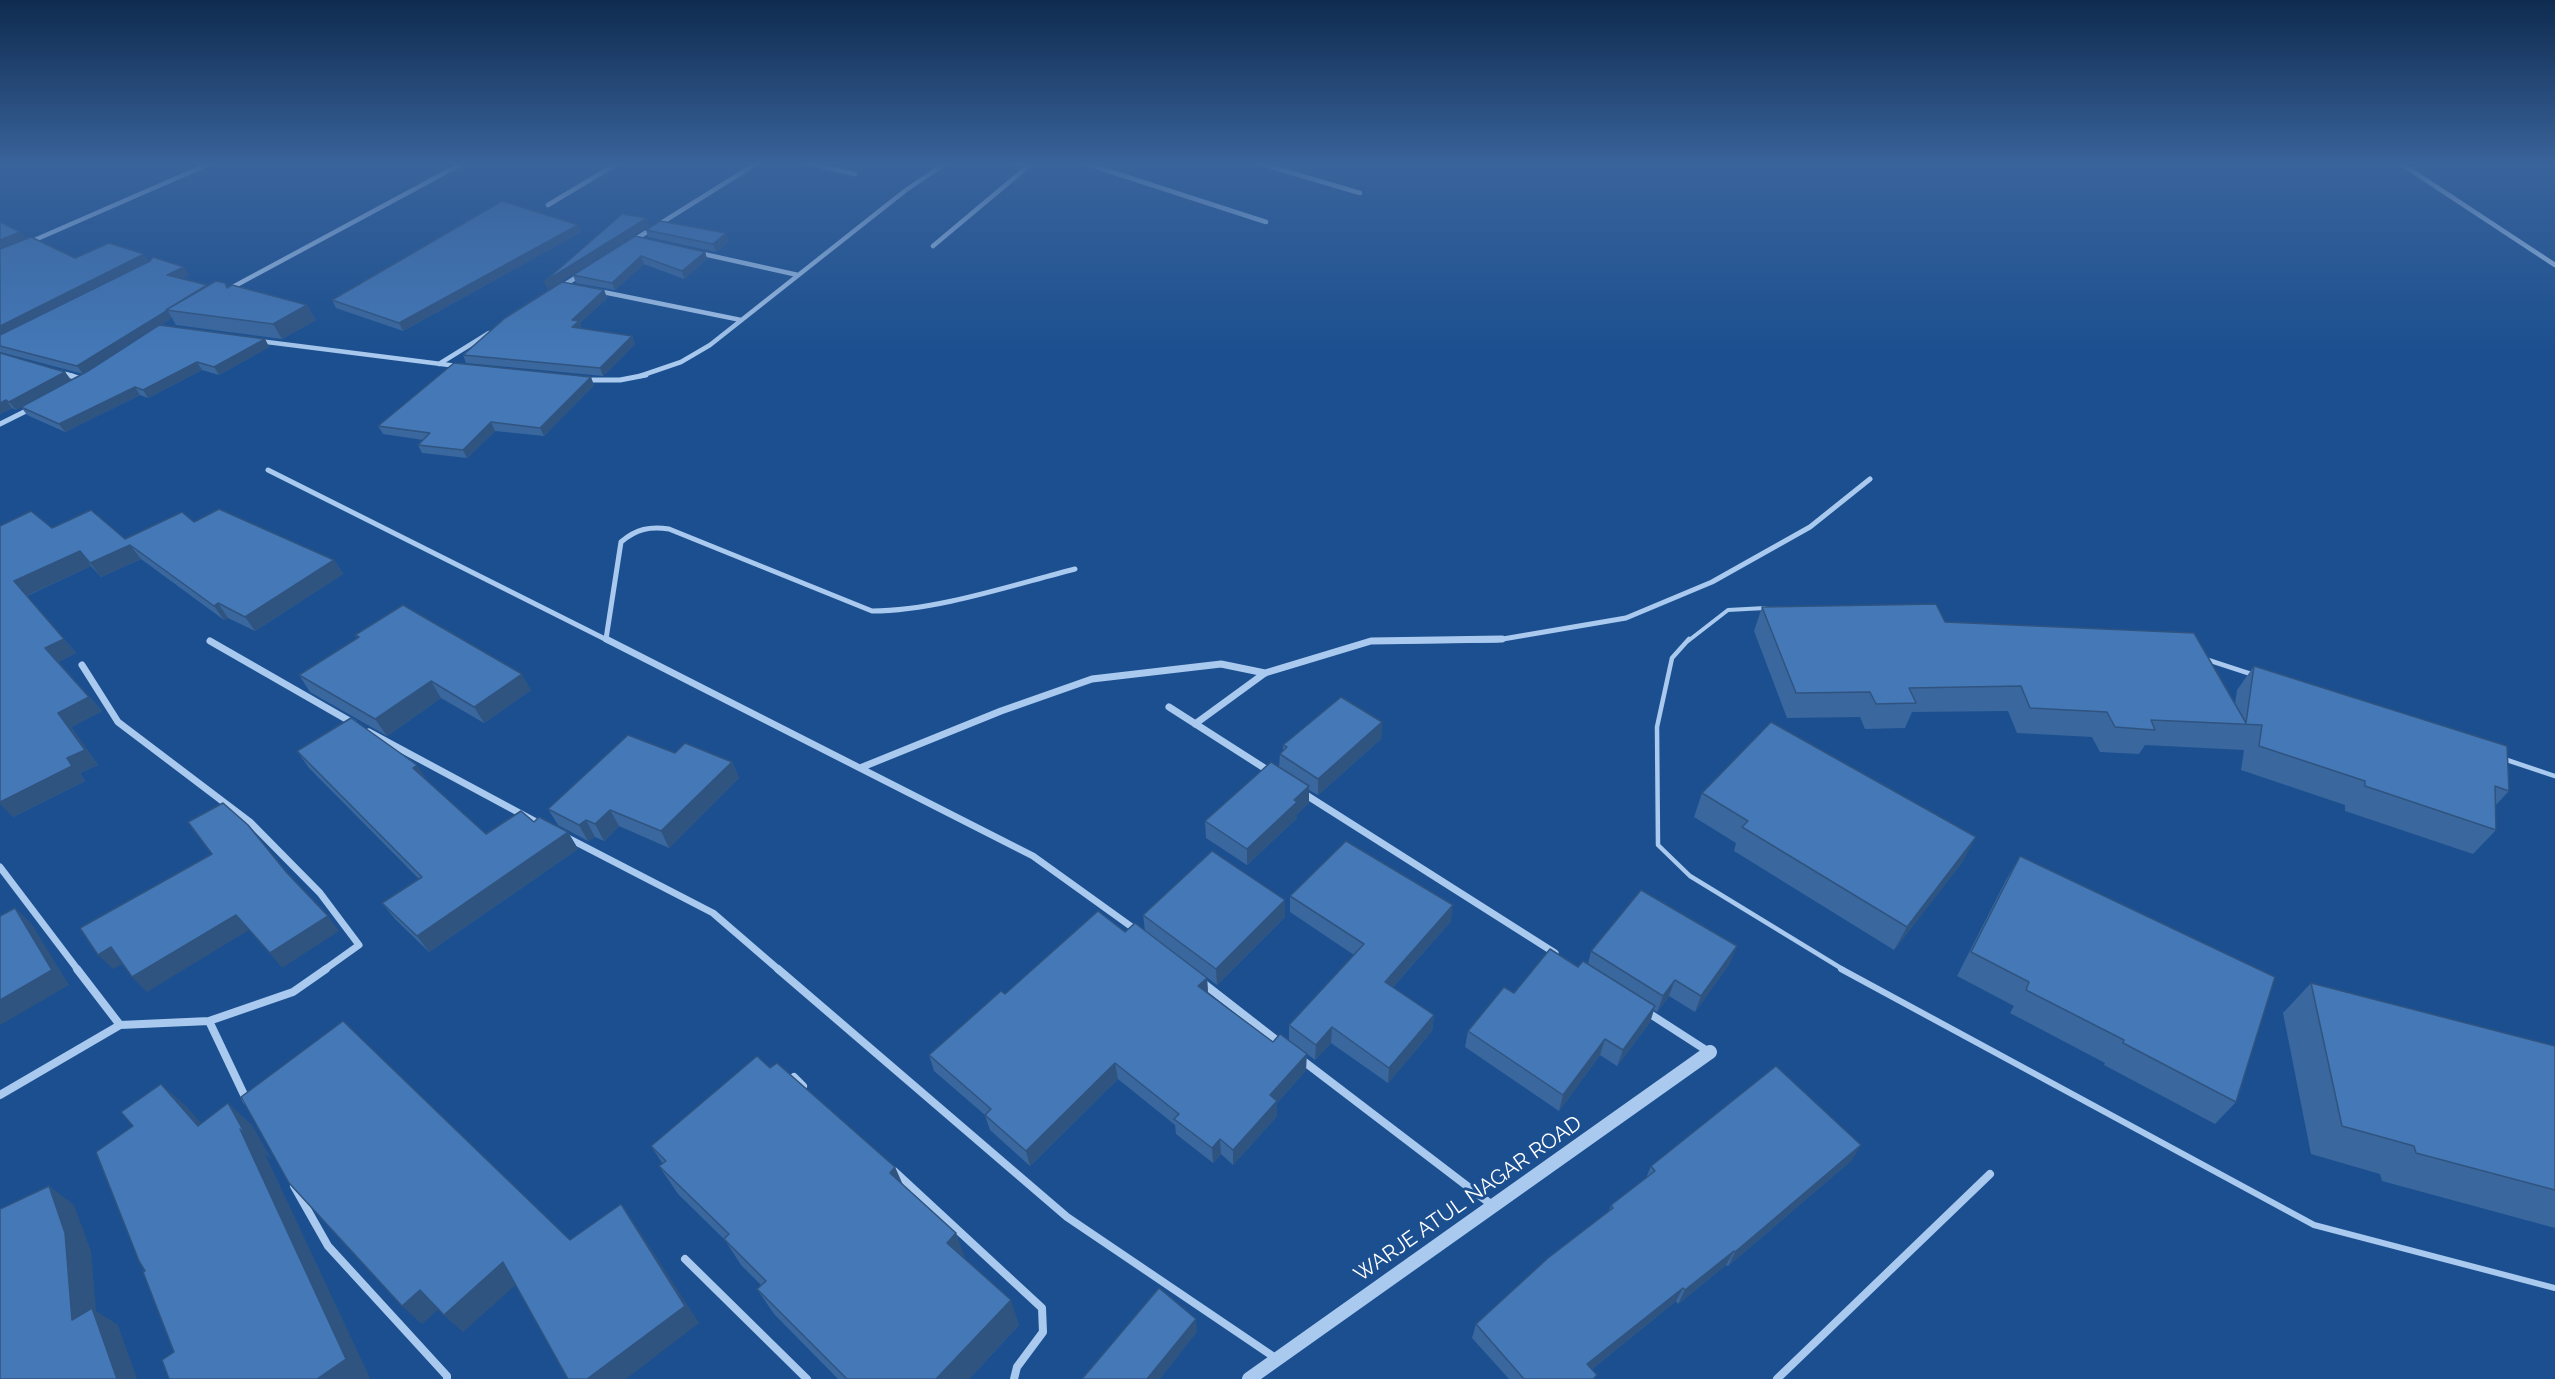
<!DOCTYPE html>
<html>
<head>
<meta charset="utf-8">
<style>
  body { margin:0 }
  canvas { display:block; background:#1b4f8f }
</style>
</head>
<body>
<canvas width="2555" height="1379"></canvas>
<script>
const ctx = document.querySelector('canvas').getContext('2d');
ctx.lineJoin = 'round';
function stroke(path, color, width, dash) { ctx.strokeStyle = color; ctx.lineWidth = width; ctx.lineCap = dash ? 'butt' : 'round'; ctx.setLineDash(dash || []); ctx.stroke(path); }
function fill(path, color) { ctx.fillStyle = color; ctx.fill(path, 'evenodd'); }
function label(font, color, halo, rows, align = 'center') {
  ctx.font = font + ' Raleway,sans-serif'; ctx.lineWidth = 6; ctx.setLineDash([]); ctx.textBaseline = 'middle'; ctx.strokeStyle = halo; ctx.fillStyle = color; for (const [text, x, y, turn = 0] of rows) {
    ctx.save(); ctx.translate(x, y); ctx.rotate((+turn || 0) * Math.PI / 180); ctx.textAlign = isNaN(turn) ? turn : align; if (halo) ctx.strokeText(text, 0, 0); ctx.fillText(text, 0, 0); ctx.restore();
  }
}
stroke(new Path2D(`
  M 1688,641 L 1728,610 L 1765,608`), '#a9c9ee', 4);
stroke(new Path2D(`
  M 1689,639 L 1672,658 L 1657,727 L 1658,845 L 1690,876 L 1844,970
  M 2205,659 L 2254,675
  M 2504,759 L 2555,776`), '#a9c9ee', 4.5);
stroke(new Path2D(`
  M 1841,969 L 2314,1225 L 2555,1288`), '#a9c9ee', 6);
stroke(new Path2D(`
  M 806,163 L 855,174
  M 1011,163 L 1028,166
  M 1084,163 L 1266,222
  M 1258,163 L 1360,193
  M 2400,163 L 2555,265
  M 548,205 L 618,163
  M 634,240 L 757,163
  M 30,242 L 211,163
  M 933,246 L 1032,163
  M 699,253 L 798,275
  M 561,287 L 580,275
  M 229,289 L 463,163
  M 598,291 L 741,320
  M 259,341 L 457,366
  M 439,364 L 489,333
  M 58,372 L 73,376
  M 640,376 L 681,362 L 710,345 L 906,190 L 946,163`), '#a9c9ee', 4.5);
stroke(new Path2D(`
  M 67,375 L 83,379
  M 586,380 L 620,380 L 646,375
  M 0,424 L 30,409
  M 268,470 L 609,641
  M 606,639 L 621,542 C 636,529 650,526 669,529 L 872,611 C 936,611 1012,585 1075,569
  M 1405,641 L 1497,640 L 1626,618 L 1712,582 L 1810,527 L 1870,479`), '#a9c9ee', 5);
stroke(new Path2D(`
  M 606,639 L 1033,856 L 1136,930
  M 210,641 L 353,723
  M 82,665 L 118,722 L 250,822 L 320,893 L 359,945 L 324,970
  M 1169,707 L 1269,771
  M 1195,724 L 1265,673 L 1371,641 L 1502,639
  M 369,732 L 540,824
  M 860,768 L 1001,711 L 1092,679 L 1221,664 L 1265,673
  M 1303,793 L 1555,953
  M 568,838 L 713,913 L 779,970
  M 0,867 L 78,970`), '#a9c9ee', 7);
stroke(new Path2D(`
  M 77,969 L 120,1025 L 209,1021 L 293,992 L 326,969
  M 778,969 L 1067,1217 L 1277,1359
  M 1203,983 L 1280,1043
  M 1647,1012 L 1709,1052
  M 209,1021 L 247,1101
  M 1302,1060 L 1492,1205
  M 794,1077 L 803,1086
  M 0,1095 L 120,1025
  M 894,1171 L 1042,1308 L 1043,1332 L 1017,1367 L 1014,1379
  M 294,1186 L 328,1246 L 447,1376 L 447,1379
  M 685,1259 L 807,1379
  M 1777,1379 L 1990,1174`), '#a9c9ee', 8);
stroke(new Path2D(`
  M 1249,1379 L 1710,1052`), '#a9c9ee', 14);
fill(new Path2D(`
  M 0,222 L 25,239 L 75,258 L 149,262 L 189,275 L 181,279 L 207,285 L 228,287 L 316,320 L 282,339 L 176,325 L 172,318 L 161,325 L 265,339 L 269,347 L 219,375 L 202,370 L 148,398 L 140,395 L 65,432 L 27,415 L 21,407 L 16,410 L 12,408 L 0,414 L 0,353 L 65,372 L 71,380 L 83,374 L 0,352 Z
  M 646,230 L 729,241 L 716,252 L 648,237 Z
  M 581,232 L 403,331 L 336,308 L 332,300 Z
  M 635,236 L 705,252 L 707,259 L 684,279 L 644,264 L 615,290 L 576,283 L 573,275 Z
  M 604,290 L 607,298 L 580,323 L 582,329 L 632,336 L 635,344 L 603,376 L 466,363 L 463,355 Z
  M 594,385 L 544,436 L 495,431 L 467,458 L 422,453 L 418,445 L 423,440 L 383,434 L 378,426 Z
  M 194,522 L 334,560 L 343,574 L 255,631 L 228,618 L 224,620 L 141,559 L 101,577 L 91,566 L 27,596 L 76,653 L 58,662 L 102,711 L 71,727 L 98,765 L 80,773 L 85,781 L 13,817 L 0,526 L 52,528 L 125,539 Z
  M 1762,607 L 1945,622 L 2235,704 L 2237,690 L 2254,666 L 2509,791 L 2495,806 L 2496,830 L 2473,854 L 2345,811 L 2345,805 L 2241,770 L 2244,750 L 2145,745 L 2139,754 L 2100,752 L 2092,737 L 2017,733 L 2008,711 L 1912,712 L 1905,728 L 1865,729 L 1860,717 L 1787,718 L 1754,631 Z
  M 355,635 L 531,690 L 484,723 L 441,698 L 387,736 L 310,692 L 299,675 L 357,638 Z
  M 1382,722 L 1381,739 L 1318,795 L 1309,790 L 1309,803 L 1297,814 L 1297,818 L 1247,865 L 1206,838 L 1205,821 L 1279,767 L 1280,754 L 1283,751 L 1283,745 Z
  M 297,751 L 426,780 L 486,834 L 534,822 L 568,832 L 578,849 L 429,952 L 395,919 L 382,903 L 419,879 L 309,768 Z
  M 675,753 L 732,762 L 739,778 L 669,848 L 619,826 L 604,841 L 595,837 L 588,841 L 558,825 L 548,809 Z
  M 1702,793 L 1963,861 L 1894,950 L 1734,851 L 1736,843 L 1694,817 Z
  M 2020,856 L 2236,1102 L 2215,1124 L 2104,1065 L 2105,1063 L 2010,1013 L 2014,1006 L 1957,976 L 2006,880 Z
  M 1290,896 L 1451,921 L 1393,987 L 1434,1015 L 1432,1031 L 1388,1083 L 1331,1043 L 1315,1060 L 1289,1040 L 1289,1025 L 1354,955 L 1290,912 Z
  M 1285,900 L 1285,917 L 1217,985 L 1177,955 L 1207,978 L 1208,994 L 1306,1070 L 1277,1103 L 1277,1116 L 1233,1165 L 1221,1154 L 1213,1163 L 1176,1134 L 1175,1125 L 1118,1079 L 1030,1166 L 990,1130 L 985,1115 L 934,1071 L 929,1055 L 1005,994 L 1125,932 L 1145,931 L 1143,915 Z
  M 1591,951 L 1730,963 L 1695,1012 L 1669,996 L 1657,1012 L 1654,1010 L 1650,1022 L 1617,1066 L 1600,1055 L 1559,1111 L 1465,1047 L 1468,1031 L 1514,993 L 1588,964 Z
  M 2311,983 L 2555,1046 L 2555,1228 L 2382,1181 L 2380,1174 L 2311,1154 L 2283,1013 Z
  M 770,1068 L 895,1167 L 903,1185 L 1019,1325 L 969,1379 L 838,1379 L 774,1314 L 757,1289 L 761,1285 L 741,1265 L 725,1240 L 678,1194 L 659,1166 L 663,1164 L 651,1146 Z
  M 1852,1160 L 1728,1266 L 1726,1265 L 1678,1304 L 1676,1301 L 1592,1369 L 1595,1379 L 1509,1379 L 1472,1338 L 1476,1324 L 1609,1211 L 1611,1205 L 1646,1178 L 1651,1166 Z`), '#3a679d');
fill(new Path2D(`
  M 647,218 L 649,226 L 548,290 L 544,282 Z
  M 578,225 L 581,232 L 403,331 L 399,323 Z
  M 20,232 L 25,239 L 0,250 L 0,240 Z
  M 726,233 L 729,241 L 716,252 L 713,244 Z
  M 705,252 L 707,259 L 684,279 L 682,271 Z
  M 144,254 L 149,262 L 0,337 L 0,326 Z
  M 641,256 L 644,264 L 615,290 L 612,283 Z
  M 184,267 L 189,275 L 172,283 L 167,275 Z
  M 604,290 L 607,298 L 580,323 L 582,329 L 572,327 L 572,320 Z
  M 307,305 L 316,320 L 282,339 L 273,324 Z
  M 167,310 L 172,318 L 83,374 L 77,366 Z
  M 632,336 L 635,344 L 603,376 L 600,368 Z
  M 265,339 L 269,347 L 219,375 L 214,367 Z
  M 197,362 L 202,370 L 148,398 L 143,390 Z
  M 65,372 L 71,380 L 16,410 L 9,402 Z
  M 591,377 L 594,385 L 544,436 L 540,428 Z
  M 135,387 L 140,395 L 65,432 L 59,424 Z
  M 6,400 L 12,408 L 0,414 L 0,403 Z
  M 491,422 L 495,431 L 467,458 L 463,450 Z
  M 130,545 L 141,559 L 101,577 L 90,563 Z
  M 80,551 L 91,566 L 26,596 L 14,581 Z
  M 334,560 L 343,574 L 255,631 L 245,617 Z
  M 218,603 L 228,618 L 224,620 L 214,606 Z
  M 64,639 L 76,653 L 58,662 L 45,648 Z
  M 522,674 L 531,690 L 484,723 L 474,707 Z
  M 431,681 L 441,698 L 387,736 L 375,719 Z
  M 89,697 L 102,711 L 71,727 L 98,765 L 80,773 L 85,781 L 13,817 L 0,804 L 0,802 L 67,758 L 58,713 Z
  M 1382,722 L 1381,739 L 1318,795 L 1318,779 Z
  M 732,762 L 739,778 L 669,848 L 661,831 Z
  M 417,765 L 428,782 L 413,768 Z
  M 1309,786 L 1309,803 L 1297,814 L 1297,818 L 1247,865 L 1247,849 L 1294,800 Z
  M 610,810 L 619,826 L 604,841 L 595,824 Z
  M 586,820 L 595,837 L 588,841 L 579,825 Z
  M 568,832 L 578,849 L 429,952 L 417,936 Z
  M 1976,837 L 1963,861 L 1894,950 L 1907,927 Z
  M 1285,900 L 1285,917 L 1217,985 L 1216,969 Z
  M 1453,905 L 1451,921 L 1383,998 L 1385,982 Z
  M 15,908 L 31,923 L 69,985 L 0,1025 L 0,1000 Z
  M 236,915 L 249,930 L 147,992 L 132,977 Z
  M 328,916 L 339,931 L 282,968 L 270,953 Z
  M 1737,946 L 1730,963 L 1695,1012 L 1701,996 Z
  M 111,947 L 126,962 L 113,969 L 98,955 Z
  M 1207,978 L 1208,994 L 1198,986 Z
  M 1675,980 L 1669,996 L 1657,1012 L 1663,996 Z
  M 1655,1006 L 1650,1022 L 1617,1066 L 1623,1050 Z
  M 1434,1015 L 1432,1031 L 1388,1083 L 1389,1068 Z
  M 1332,1027 L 1331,1043 L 1315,1060 L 1316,1045 Z
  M 1605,1039 L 1600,1055 L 1559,1111 L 1563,1095 Z
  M 1307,1054 L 1306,1070 L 1277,1103 L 1277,1116 L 1233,1165 L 1233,1150 L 1270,1095 Z
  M 1115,1063 L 1118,1079 L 1030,1166 L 1026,1151 Z
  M 161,1084 L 186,1106 L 223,1148 L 198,1126 Z
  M 228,1103 L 252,1125 L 272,1160 L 265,1154 L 370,1378 L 369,1379 L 317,1379 L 240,1129 Z
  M 1220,1139 L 1221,1154 L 1213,1163 L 1212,1148 Z
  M 1861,1145 L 1852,1160 L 1728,1266 L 1735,1252 Z
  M 895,1167 L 907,1195 L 890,1173 Z
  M 49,1186 L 74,1205 L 91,1251 L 96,1311 L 118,1325 L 137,1379 L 117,1379 L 72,1320 Z
  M 621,1204 L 635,1224 L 699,1323 L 626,1379 L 587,1379 Z
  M 956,1233 L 966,1260 L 947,1243 Z
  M 1734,1251 L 1726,1265 L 1678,1304 L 1685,1290 Z
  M 503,1262 L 520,1281 L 463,1332 L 444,1315 Z
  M 1683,1288 L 1676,1301 L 1582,1377 L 1587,1364 Z
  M 420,1290 L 440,1308 L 422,1324 L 402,1306 Z
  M 1011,1300 L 1019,1325 L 969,1379 L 936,1379 Z
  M 1196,1319 L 1197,1332 L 1160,1379 L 1147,1379 Z`), '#305480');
const building = new Path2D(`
  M 502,201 L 578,225 L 399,323 L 332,300 Z
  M 622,214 L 647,218 L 544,282 Z
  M 660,221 L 726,233 L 713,244 L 646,230 Z
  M 0,222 L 20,232 L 0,240 Z
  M 635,236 L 705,252 L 682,271 L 641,256 L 612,283 L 573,275 Z
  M 31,237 L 75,258 L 109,243 L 144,254 L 0,326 L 0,249 Z
  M 153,257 L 184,267 L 167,275 L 207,285 L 166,310 L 168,310 L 77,366 L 0,346 L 0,335 L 150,261 Z
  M 216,281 L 225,283 L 227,288 L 232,285 L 307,305 L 273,324 L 166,310 Z
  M 562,282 L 604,290 L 572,320 L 579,321 L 572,327 L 632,336 L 600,368 L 463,355 L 505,318 Z
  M 159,325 L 265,339 L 214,367 L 197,362 L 143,390 L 135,387 L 59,424 L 21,407 L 88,371 Z
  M 0,353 L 65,372 L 9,402 L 6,400 L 0,403 Z
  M 454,363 L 591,377 L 540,428 L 491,422 L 463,450 L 418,445 L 430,433 L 378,426 Z
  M 219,509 L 334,560 L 245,617 L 218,603 L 214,606 L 130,545 L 90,563 L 80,551 L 14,581 L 64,639 L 45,648 L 89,697 L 58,713 L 85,750 L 67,758 L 72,766 L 0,802 L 0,526 L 31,511 L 52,528 L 91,510 L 125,539 L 182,512 L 194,522 Z
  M 1936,604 L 1945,622 L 2194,633 L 2246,723 L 2254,666 L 2507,746 L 2509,791 L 2495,786 L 2496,830 L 2365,786 L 2365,781 L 2259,746 L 2262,725 L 2151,720 L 2155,730 L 2115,727 L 2107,712 L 2030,708 L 2021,686 L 1909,688 L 1916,703 L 1876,704 L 1870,692 L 1796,693 L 1762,607 Z
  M 403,605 L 522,674 L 474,707 L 431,681 L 375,719 L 299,675 L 359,637 L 355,635 Z
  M 1341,697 L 1382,722 L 1318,779 L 1280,754 L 1287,747 L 1283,745 Z
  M 351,718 L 417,765 L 413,768 L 486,834 L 521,811 L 534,822 L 539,817 L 568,832 L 417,936 L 382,903 L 422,877 L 297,751 Z
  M 1771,722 L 1976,837 L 1907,927 L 1742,827 L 1748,821 L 1702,793 Z
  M 628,735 L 675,753 L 685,743 L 732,762 L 661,831 L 610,810 L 595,824 L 586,820 L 579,825 L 548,809 Z
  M 1271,762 L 1309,786 L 1294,800 L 1297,802 L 1247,849 L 1205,821 Z
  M 223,803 L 248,825 L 287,873 L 328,916 L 270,953 L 236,915 L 132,977 L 111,947 L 98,955 L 80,928 L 212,854 L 188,822 Z
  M 1346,841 L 1453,905 L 1385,982 L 1434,1015 L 1389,1068 L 1332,1027 L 1316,1045 L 1289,1025 L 1364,944 L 1290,896 Z
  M 1212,851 L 1285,900 L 1216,969 L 1143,915 Z
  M 2020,856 L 2275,977 L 2236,1102 L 2123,1043 L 2124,1040 L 2026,990 L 2029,982 L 1971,952 Z
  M 1641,890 L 1737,946 L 1701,996 L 1675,980 L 1663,996 L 1591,951 Z
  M 15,908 L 52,970 L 0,1000 L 0,916 Z
  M 1098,911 L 1125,932 L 1135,923 L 1207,978 L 1198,986 L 1273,1042 L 1280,1034 L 1307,1054 L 1270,1095 L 1277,1101 L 1233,1150 L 1220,1139 L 1212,1148 L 1174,1119 L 1179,1114 L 1115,1063 L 1026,1151 L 985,1115 L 991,1109 L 929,1055 L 1001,991 L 1005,994 Z
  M 1550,949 L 1578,967 L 1583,961 L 1655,1006 L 1623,1050 L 1605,1039 L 1563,1095 L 1468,1031 L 1504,987 L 1514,993 Z
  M 2311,983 L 2555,1046 L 2555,1190 L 2416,1153 L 2414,1146 L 2342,1126 Z
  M 343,1021 L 570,1240 L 621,1204 L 685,1306 L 587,1379 L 568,1379 L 503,1262 L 444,1315 L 420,1290 L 402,1306 L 289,1183 L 241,1097 Z
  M 757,1056 L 770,1068 L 777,1063 L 895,1167 L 890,1173 L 956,1233 L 947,1243 L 1011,1300 L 936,1379 L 847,1379 L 757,1289 L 766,1281 L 724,1239 L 729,1234 L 659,1166 L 666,1161 L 651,1146 Z
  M 1776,1066 L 1861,1145 L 1735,1252 L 1734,1251 L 1685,1290 L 1683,1288 L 1587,1364 L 1597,1375 L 1593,1379 L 1524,1379 L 1476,1324 L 1548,1258 L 1613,1208 L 1611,1205 L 1655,1171 L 1651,1166 Z
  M 161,1084 L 198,1126 L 228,1103 L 248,1139 L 240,1129 L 346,1359 L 317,1379 L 169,1379 L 162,1360 L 174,1352 L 143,1272 L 145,1271 L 139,1261 L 96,1152 L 133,1126 L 121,1112 Z
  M 49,1186 L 65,1233 L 72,1320 L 92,1308 L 117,1379 L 0,1379 L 0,1209 Z
  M 1159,1288 L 1196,1319 L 1147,1379 L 1082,1379 Z`);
fill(building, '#4478b7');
stroke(building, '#305480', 1.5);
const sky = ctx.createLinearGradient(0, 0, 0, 356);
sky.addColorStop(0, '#0f2b4f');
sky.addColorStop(0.46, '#39639b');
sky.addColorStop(1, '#39639b00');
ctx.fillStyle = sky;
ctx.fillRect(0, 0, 2555, 356);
label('21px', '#fff', '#1b4f8f', [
  ["WARJE ATUL NAGAR ROAD",1468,1199,-35]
]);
</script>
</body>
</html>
